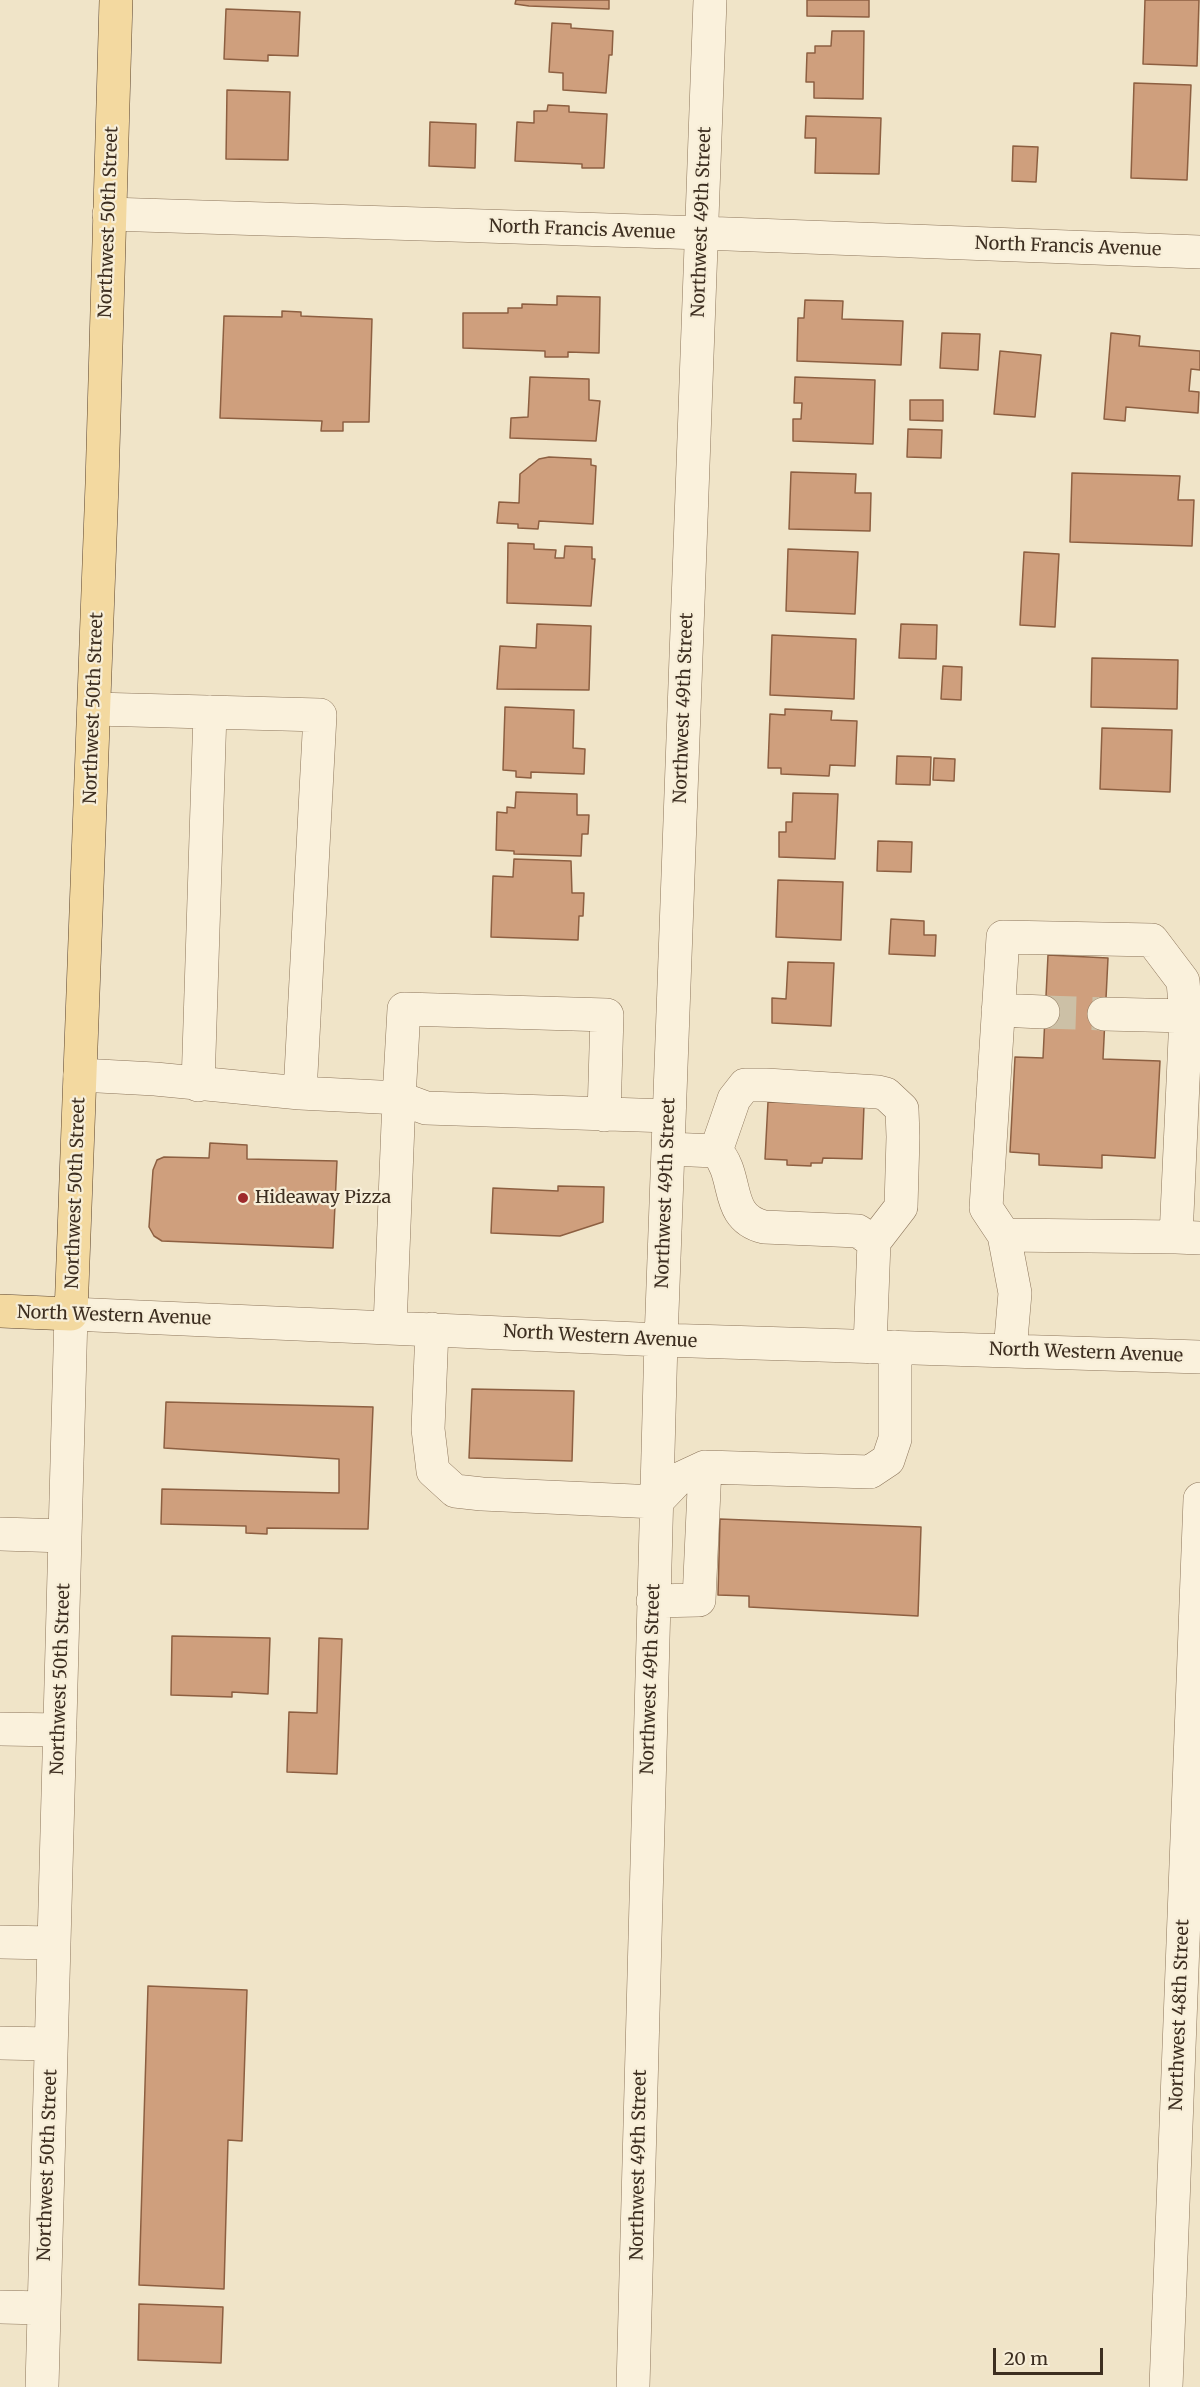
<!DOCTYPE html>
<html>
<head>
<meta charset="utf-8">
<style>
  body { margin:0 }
  #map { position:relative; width:1200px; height:2387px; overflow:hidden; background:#f0e4c8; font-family:Merriweather,serif }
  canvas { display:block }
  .scale { position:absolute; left:993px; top:2348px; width:110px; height:27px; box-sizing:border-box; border:3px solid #3d2e20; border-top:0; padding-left:8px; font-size:18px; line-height:21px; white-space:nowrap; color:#3d2e20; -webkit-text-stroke:4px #f7eed8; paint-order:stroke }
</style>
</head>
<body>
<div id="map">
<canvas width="1200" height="2387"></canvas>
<div class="scale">20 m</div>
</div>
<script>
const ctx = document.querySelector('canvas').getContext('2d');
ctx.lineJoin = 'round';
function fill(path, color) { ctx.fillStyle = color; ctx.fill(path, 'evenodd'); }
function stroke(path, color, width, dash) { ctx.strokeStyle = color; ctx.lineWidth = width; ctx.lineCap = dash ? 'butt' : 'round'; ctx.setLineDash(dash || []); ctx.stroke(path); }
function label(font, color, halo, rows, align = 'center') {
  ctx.font = font + ' Merriweather,serif'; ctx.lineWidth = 4.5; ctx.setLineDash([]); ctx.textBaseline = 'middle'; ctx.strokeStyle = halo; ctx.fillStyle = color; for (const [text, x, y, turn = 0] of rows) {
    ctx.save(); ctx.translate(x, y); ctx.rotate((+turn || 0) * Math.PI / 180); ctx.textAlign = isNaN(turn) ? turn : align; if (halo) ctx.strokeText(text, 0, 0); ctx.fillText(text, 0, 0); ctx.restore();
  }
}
const building = new Path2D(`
  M 516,0 L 609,0 L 609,9 L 529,6 L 515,4 Z
  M 807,0 L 869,0 L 869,17 L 807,16 Z
  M 1145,0 L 1199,0 L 1197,66 L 1143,64 Z
  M 226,9 L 300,12 L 298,56 L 268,55 L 268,61 L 224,59 Z
  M 552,23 L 571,24 L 571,28 L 613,31 L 612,55 L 609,55 L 606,93 L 563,90 L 563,73 L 549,72 Z
  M 832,31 L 864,31 L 863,99 L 814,98 L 814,82 L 806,82 L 807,53 L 815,53 L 815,46 L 831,46 Z
  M 1134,83 L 1191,85 L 1187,180 L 1131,178 Z
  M 227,90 L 290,92 L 288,160 L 226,159 Z
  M 548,105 L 569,106 L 569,112 L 607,114 L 604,168 L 582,168 L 582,164 L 515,161 L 517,122 L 534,123 L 534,111 L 547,111 Z
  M 806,116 L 881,118 L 879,174 L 815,173 L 816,138 L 805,138 Z
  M 430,122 L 476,124 L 475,168 L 429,166 Z
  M 1013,146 L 1038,147 L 1036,182 L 1012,181 Z
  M 557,296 L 600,297 L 599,353 L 568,352 L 568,357 L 545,357 L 545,351 L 463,348 L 463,313 L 508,313 L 508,308 L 522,308 L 522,304 L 557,305 Z
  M 805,300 L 843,301 L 842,319 L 903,321 L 901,365 L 797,361 L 798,318 L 804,318 Z
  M 282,311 L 301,312 L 301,316 L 372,319 L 369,422 L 343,422 L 343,431 L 321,431 L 322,421 L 220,418 L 224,316 L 282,317 Z
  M 942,333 L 980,334 L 978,370 L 940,368 Z
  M 1111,333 L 1140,336 L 1139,346 L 1200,351 L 1200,370 L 1191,369 L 1189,391 L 1199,392 L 1198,413 L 1126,407 L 1125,421 L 1104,419 Z
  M 1000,351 L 1041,355 L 1035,417 L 994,414 Z
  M 530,377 L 589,379 L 589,400 L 600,401 L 596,441 L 510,438 L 511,418 L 528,417 Z
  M 795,377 L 875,380 L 873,444 L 793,441 L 793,419 L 801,419 L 802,403 L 794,403 Z
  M 910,400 L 943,400 L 943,421 L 910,420 Z
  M 908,429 L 942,430 L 941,458 L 907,457 Z
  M 549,457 L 591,459 L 591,465 L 596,466 L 593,524 L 539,521 L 538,529 L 518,528 L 518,524 L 497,523 L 499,502 L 519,503 L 520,474 L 539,459 Z
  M 791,472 L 856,474 L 855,493 L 871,493 L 870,531 L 789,529 Z
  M 1072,473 L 1180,476 L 1178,500 L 1194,500 L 1192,546 L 1070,542 Z
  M 508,543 L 534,544 L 534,549 L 556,550 L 555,558 L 564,558 L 565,546 L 592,547 L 592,559 L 595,559 L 591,606 L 507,603 Z
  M 788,549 L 858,552 L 855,614 L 786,611 Z
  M 1024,552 L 1059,554 L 1055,627 L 1020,625 Z
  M 537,624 L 591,626 L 589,690 L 497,689 L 500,646 L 536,648 Z
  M 901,624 L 937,625 L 936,659 L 899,658 Z
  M 772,635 L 856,639 L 854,699 L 770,695 Z
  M 1092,658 L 1178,660 L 1177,709 L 1091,707 Z
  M 943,666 L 962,667 L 961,700 L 941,699 Z
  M 505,707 L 574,710 L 573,748 L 585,749 L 584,774 L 531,772 L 531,778 L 516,777 L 516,771 L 503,770 Z
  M 785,709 L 832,711 L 831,720 L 857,721 L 855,766 L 830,765 L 829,776 L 781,774 L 781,768 L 768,768 L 770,714 L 785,715 Z
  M 1102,728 L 1172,730 L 1170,792 L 1100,789 Z
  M 897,756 L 931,757 L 930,785 L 896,784 Z
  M 934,758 L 955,759 L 954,781 L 933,780 Z
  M 516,792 L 577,794 L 577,815 L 589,815 L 588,834 L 582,834 L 581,856 L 514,854 L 514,851 L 496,850 L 497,812 L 507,813 L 507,807 L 515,808 Z
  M 793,793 L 838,794 L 835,859 L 779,857 L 779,832 L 786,832 L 786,822 L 792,822 Z
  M 878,841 L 912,842 L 911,872 L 877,871 Z
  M 514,859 L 571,861 L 572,893 L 584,893 L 583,916 L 579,916 L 578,940 L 491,937 L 493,876 L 513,877 Z
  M 778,880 L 843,882 L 841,940 L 776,937 Z
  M 891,919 L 924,921 L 924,935 L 936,935 L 935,956 L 889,954 Z
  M 1048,955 L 1108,958 L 1103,1059 L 1160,1061 L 1155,1158 L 1102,1155 L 1102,1168 L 1039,1165 L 1039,1154 L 1010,1152 L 1015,1057 L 1043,1058 Z
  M 788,962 L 834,963 L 831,1026 L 772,1023 L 772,998 L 786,999 Z
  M 768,1102 L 864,1105 L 862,1159 L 823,1158 L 822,1163 L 811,1163 L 811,1166 L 787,1165 L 787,1160 L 765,1159 Z
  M 210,1143 L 247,1145 L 247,1159 L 337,1161 L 333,1248 L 162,1241 L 154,1236 L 149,1227 L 153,1170 L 157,1160 L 164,1157 L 209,1158 Z
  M 558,1186 L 604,1187 L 603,1222 L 560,1236 L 491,1233 L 493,1188 L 558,1191 Z
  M 472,1389 L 574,1391 L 572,1461 L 469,1458 Z
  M 166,1402 L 373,1407 L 368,1529 L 267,1528 L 267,1534 L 246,1533 L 246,1526 L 161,1524 L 162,1489 L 339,1493 L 339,1459 L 164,1448 Z
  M 720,1519 L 921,1527 L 918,1616 L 749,1607 L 749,1596 L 718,1595 Z
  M 172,1636 L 270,1638 L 268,1694 L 232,1692 L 232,1697 L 171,1695 Z
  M 319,1638 L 342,1639 L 337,1774 L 287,1772 L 289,1712 L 317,1713 Z
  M 148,1986 L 247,1990 L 242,2141 L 228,2140 L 224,2289 L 139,2285 Z
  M 139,2304 L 223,2307 L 221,2363 L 138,2360 Z`);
fill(building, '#cf9f7d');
stroke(building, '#8d5f41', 1.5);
stroke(new Path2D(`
  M 1043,1012 L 1104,1014`), '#ccc0a6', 33, [33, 16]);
const minor = new Path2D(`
  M 109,214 L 702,233 L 1200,252
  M 998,1010 L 1043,1012
  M 1104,1014 L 1186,1016
  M 80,1075 L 155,1079 L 300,1093 L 320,715 L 94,709
  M 198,1085 L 210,712
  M 300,1093 L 399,1098 L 390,1327
  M 604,1115 L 607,1015 L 404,1009 L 399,1098 L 426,1108 L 669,1116
  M 668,1149 L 716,1151 C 740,1176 723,1217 764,1227 L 858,1231 L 874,1242 L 870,1347
  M 716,1151 L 734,1099 L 745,1085 L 766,1085 L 878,1092 L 886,1094 L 902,1109 L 903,1137 L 901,1207 L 874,1242
  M 1004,1235 L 1176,1237
  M 432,1329 L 428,1429 L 433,1471 L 455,1491 L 482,1494 L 656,1502 L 677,1480 L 705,1467 L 870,1472 L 888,1460 L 895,1439 L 895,1347
  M 1010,1351 L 1015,1293 L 1004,1235 L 986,1208 L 1003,937 L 1152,940 L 1183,981 L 1186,1016 L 1176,1237 L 1200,1238
  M 0,1534 L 65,1536
  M 653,1601 L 699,1600 L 705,1467
  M 0,1729 L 60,1730
  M 0,1942 L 54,1943
  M 0,2043 L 51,2044
  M 0,2307 L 44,2308
  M 42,2387 L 71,1314 L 661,1340 L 1200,1357
  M 633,2387 L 661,1340 L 710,0
  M 1166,2387 L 1200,1499`);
const major = new Path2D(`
  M 0,1311 L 71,1314 L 102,484 L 116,0`);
stroke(minor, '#8d765c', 34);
stroke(major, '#5b4430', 34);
stroke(minor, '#faf1dc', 33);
stroke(major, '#f3d9a0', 33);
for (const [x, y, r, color] of [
  [243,1198,6,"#9e2a2b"]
]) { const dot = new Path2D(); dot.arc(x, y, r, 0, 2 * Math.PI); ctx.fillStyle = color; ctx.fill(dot); stroke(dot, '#f7eed8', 2); }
label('18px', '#3d2e20', '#f7eed8', [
  ["Northwest 50th Street",109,222,-88],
  ["Northwest 49th Street",702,222,-88],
  ["North Francis Avenue",582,230,2],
  ["North Francis Avenue",1068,247,2],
  ["Northwest 50th Street",94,708,-88],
  ["Northwest 49th Street",684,708,-88],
  ["Northwest 50th Street",76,1193,-88],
  ["Northwest 49th Street",666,1193,-88],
  ["North Western Avenue",114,1316,2],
  ["North Western Avenue",600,1337,3],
  ["North Western Avenue",1086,1353,2],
  ["Northwest 50th Street",61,1679,-88],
  ["Northwest 49th Street",651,1679,-88],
  ["Northwest 48th Street",1180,2015,-88],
  ["Northwest 50th Street",48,2165,-88],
  ["Northwest 49th Street",639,2165,-89]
]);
label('18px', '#3d2e20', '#f7eed8', [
  ["Hideaway Pizza",255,1198]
], 'left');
</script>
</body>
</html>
